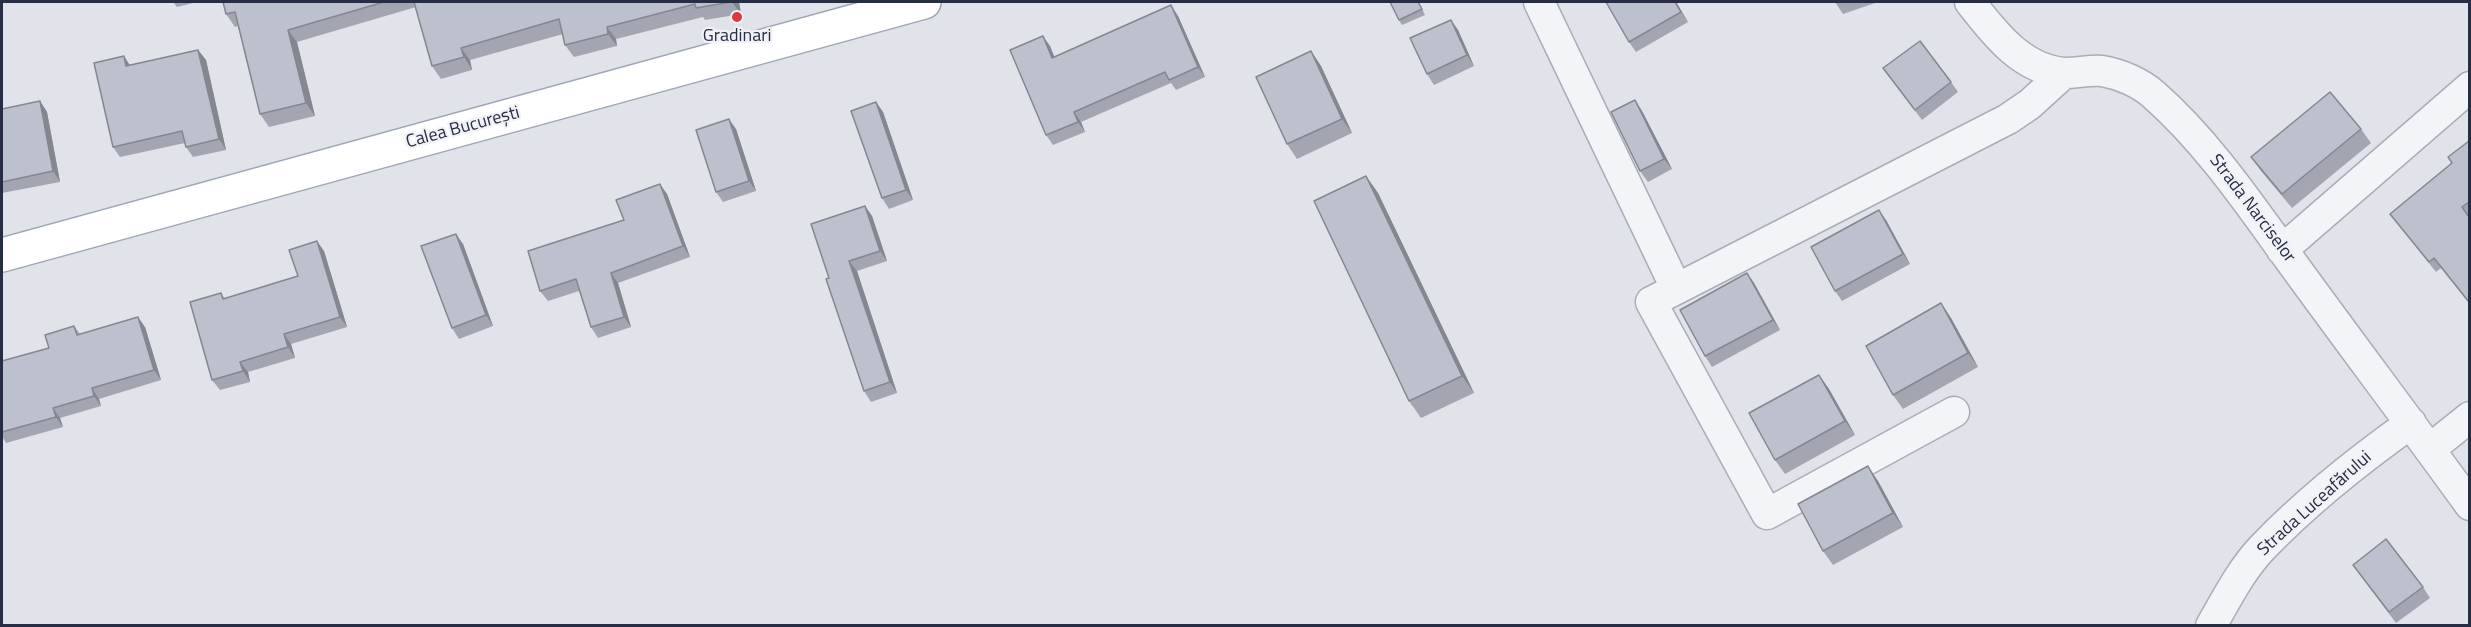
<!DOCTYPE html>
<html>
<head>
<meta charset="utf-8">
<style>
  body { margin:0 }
  #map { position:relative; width:2471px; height:627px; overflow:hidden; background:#e0e3ea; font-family:"Titillium Web",sans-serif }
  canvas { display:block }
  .frame { position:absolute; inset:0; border:3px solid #272e43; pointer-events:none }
</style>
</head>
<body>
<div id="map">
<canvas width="2471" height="627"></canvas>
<div class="frame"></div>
</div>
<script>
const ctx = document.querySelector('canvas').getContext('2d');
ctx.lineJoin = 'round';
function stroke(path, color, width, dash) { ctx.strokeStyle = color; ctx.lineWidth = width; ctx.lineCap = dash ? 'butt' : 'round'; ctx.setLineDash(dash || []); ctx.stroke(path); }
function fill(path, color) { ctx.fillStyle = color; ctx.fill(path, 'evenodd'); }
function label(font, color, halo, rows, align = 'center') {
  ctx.font = font + ' "Titillium Web",sans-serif'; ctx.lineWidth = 4.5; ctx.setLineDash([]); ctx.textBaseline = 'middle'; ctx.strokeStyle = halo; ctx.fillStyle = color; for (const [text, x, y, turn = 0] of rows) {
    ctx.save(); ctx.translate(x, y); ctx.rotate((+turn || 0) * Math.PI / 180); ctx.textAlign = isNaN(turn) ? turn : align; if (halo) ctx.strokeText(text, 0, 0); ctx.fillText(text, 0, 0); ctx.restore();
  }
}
const minor = new Path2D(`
  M 1539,2 L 1676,288
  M 1970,2 C 1994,33 2022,70 2065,73 C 2077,73 2090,70 2102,71 C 2120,74 2141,83 2154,95 C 2204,139 2243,195 2282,249 C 2344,335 2408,419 2470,505
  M 2282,250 L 2470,87
  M 1954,412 L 1767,514 L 1651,302 L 2008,119 L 2030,104 L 2064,73
  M 2430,449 L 2470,417
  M 2211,626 C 2226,600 2241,570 2262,548 C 2306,502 2359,460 2411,423`);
const major = new Path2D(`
  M 2,255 L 924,2`);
stroke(minor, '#a8adb8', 33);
stroke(major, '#9ea5b7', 36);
stroke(minor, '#f3f4f8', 30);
stroke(major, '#fff', 33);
fill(new Path2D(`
  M 173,2 L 197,2 L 177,7 Z
  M 223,2 L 739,2 L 741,14 L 705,20 L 703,17 L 616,39 L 617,46 L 574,57 L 565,45 L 563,34 L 470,60 L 472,70 L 441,79 L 432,66 L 416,7 L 297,42 L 315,116 L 269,127 L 260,114 L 238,26 L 235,27 L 226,14 Z
  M 1419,2 L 1425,15 L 1402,25 L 1399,20 Z
  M 1676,2 L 1688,22 L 1636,52 L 1629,42 Z
  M 1835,2 L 1878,2 L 1843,14 Z
  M 1178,16 L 1205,77 L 1176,90 L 1171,83 L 1081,122 L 1085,132 L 1053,145 L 1046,135 L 1050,46 L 1054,57 Z
  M 1451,20 L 1458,30 L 1474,66 L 1434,85 L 1427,74 Z
  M 198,50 L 206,60 L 226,150 L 193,157 L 186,147 L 185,143 L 120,157 L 113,147 L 130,65 Z
  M 1311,51 L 1321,66 L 1352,133 L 1297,159 L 1287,144 Z
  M 1883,68 L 1951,82 L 1958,92 L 1922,120 Z
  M 1635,100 L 1642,111 L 1672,169 L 1648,182 L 1640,171 Z
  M 40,101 L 47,112 L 60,182 L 2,193 L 2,109 Z
  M 876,102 L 883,112 L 913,200 L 889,209 L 882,198 Z
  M 736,129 L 756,191 L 723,202 L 716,192 Z
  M 2361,129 L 2371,143 L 2292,208 L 2261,171 L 2251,157 Z
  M 2469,141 L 2469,303 L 2441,268 L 2436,272 L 2390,214 L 2452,163 Z
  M 1366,176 L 1378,193 L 1474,393 L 1421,418 L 1409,401 Z
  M 667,194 L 690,257 L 618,283 L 631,327 L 598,338 L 591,327 L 579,291 L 548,301 L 540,291 L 624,220 Z
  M 865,206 L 872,216 L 887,261 L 857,271 L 897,393 L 871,402 L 864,391 L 829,278 Z
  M 1886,220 L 1910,264 L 1842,301 L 1835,291 Z
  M 463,244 L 493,326 L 459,339 L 452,328 Z
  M 324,251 L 347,327 L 291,344 L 295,358 L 248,372 L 250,382 L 220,390 L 212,380 L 221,293 L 225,299 L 298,276 Z
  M 1747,273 L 1754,283 L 1780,330 L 1712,367 L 1705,356 Z
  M 1941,303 L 1951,318 L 1978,367 L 1903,409 L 1893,395 Z
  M 74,326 L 80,334 L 145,327 L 161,380 L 99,399 L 101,406 L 60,418 L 63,427 L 6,443 L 2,436 L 2,361 L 49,348 Z
  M 1819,375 L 1829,389 L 1855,435 L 1785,474 L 1775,460 Z
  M 1878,481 L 1903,527 L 1833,565 L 1823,551 Z
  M 2353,565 L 2423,587 L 2430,598 L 2396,623 Z`), '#a3a6b1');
fill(new Path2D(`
  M 732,2 L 739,2 L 741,14 Z
  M 1675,2 L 1676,2 L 1688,22 L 1681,12 Z
  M 1171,5 L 1178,16 L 1205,77 L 1198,67 Z
  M 1451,20 L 1458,30 L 1474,66 L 1467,55 Z
  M 607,27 L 616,39 L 617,46 L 608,34 Z
  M 288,30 L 297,42 L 315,116 L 306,103 Z
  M 1043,36 L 1050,46 L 1059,68 L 1052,58 Z
  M 461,48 L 470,60 L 472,70 L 464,57 Z
  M 198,50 L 206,60 L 226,150 L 219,139 Z
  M 1311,51 L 1321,66 L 1352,133 L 1342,119 Z
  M 124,56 L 131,67 L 126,66 Z
  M 1635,100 L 1642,111 L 1672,169 L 1664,159 Z
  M 40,101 L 47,112 L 60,182 L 53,171 Z
  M 876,102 L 883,112 L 913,200 L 906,190 Z
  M 1074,112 L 1081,122 L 1085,132 L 1078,122 Z
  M 729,119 L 736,129 L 756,191 L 749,181 Z
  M 1366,176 L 1378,193 L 1474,393 L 1462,376 Z
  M 660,184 L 667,194 L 690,257 L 683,246 Z
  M 865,206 L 872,216 L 887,261 L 880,251 Z
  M 1879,210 L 1886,220 L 1910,264 L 1903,254 Z
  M 456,234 L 463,244 L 493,326 L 486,315 Z
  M 317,241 L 324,251 L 347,327 L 340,317 Z
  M 849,261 L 857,271 L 897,393 L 890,382 Z
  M 611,273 L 618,283 L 631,327 L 624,317 Z
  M 1747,273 L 1754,283 L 1780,330 L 1773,320 Z
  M 1941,303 L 1951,318 L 1978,367 L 1968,353 Z
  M 138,317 L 145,327 L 161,380 L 154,370 Z
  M 284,334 L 291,344 L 295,358 L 288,347 Z
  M 240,362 L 248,372 L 250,382 L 243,371 Z
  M 1819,375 L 1829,389 L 1855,435 L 1845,421 Z
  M 92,388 L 99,399 L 101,406 L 94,396 Z
  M 53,408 L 60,418 L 63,427 L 56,417 Z
  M 1868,466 L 1878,481 L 1903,527 L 1893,513 Z`), '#848790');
const building = new Path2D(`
  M 223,2 L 384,2 L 288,30 L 306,103 L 260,114 L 235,12 L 226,14 Z
  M 414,2 L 731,2 L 696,8 L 695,4 L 607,27 L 608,34 L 565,45 L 559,19 L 461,48 L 464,57 L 432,66 Z
  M 1390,2 L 1418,2 L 1422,9 L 1399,20 Z
  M 1606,2 L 1675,2 L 1681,12 L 1629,42 Z
  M 1171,5 L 1198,67 L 1169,80 L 1165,72 L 1074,112 L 1078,122 L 1046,135 L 1010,50 L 1043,36 L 1052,58 Z
  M 1451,20 L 1467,55 L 1427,74 L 1410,38 Z
  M 1920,41 L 1951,82 L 1915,110 L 1883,68 Z
  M 198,50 L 219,139 L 186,147 L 182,131 L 113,147 L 94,63 L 124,56 L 126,66 Z
  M 1311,51 L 1342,119 L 1287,144 L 1256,77 Z
  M 2330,92 L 2361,129 L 2282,194 L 2251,157 Z
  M 1635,100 L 1664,159 L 1640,171 L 1611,112 Z
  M 40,101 L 53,171 L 2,182 L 2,109 Z
  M 876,102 L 906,190 L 882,198 L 851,111 Z
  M 729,119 L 749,181 L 716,192 L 696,130 Z
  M 2469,141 L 2469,202 L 2462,207 L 2469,217 L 2469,302 L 2434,258 L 2429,262 L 2390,214 L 2452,163 L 2448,157 Z
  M 1366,176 L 1462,376 L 1409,401 L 1314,201 Z
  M 660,184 L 683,246 L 611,273 L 624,317 L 591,327 L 576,279 L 540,291 L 528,251 L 624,220 L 616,200 Z
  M 865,206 L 880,251 L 849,261 L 890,382 L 864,391 L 826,279 L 829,278 L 811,224 Z
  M 1879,210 L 1903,254 L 1835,291 L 1811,247 Z
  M 456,234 L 486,315 L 452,328 L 421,246 Z
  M 317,241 L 340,317 L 284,334 L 288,347 L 240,362 L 243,371 L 212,380 L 190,302 L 221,293 L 223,299 L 298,276 L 289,250 Z
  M 1747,273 L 1773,320 L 1705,356 L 1680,310 Z
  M 1941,303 L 1968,353 L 1893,395 L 1866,346 Z
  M 138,317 L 154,370 L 92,388 L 94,396 L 53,408 L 56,417 L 2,432 L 2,361 L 49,348 L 45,335 L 74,326 L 77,335 Z
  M 1819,375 L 1845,421 L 1775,460 L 1749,413 Z
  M 1868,466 L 1893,513 L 1823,551 L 1798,504 Z
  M 2386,539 L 2423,587 L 2389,612 L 2353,565 Z`);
fill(building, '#bdc1ce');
stroke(building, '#848790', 1.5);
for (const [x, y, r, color] of [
  [737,17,6,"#da3a40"]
]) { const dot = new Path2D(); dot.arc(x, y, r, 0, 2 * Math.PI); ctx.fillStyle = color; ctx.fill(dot); stroke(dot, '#f0f2f7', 2); }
label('18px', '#272e43', '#f0f2f7', [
  ["Gradinari",737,37]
]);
label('18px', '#272e43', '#f0f2f7', [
  ["Calea București",463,128,-15],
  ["Strada Narciselor",2252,209,53],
  ["Strada Luceafărului",2315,504,-42]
]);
</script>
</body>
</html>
